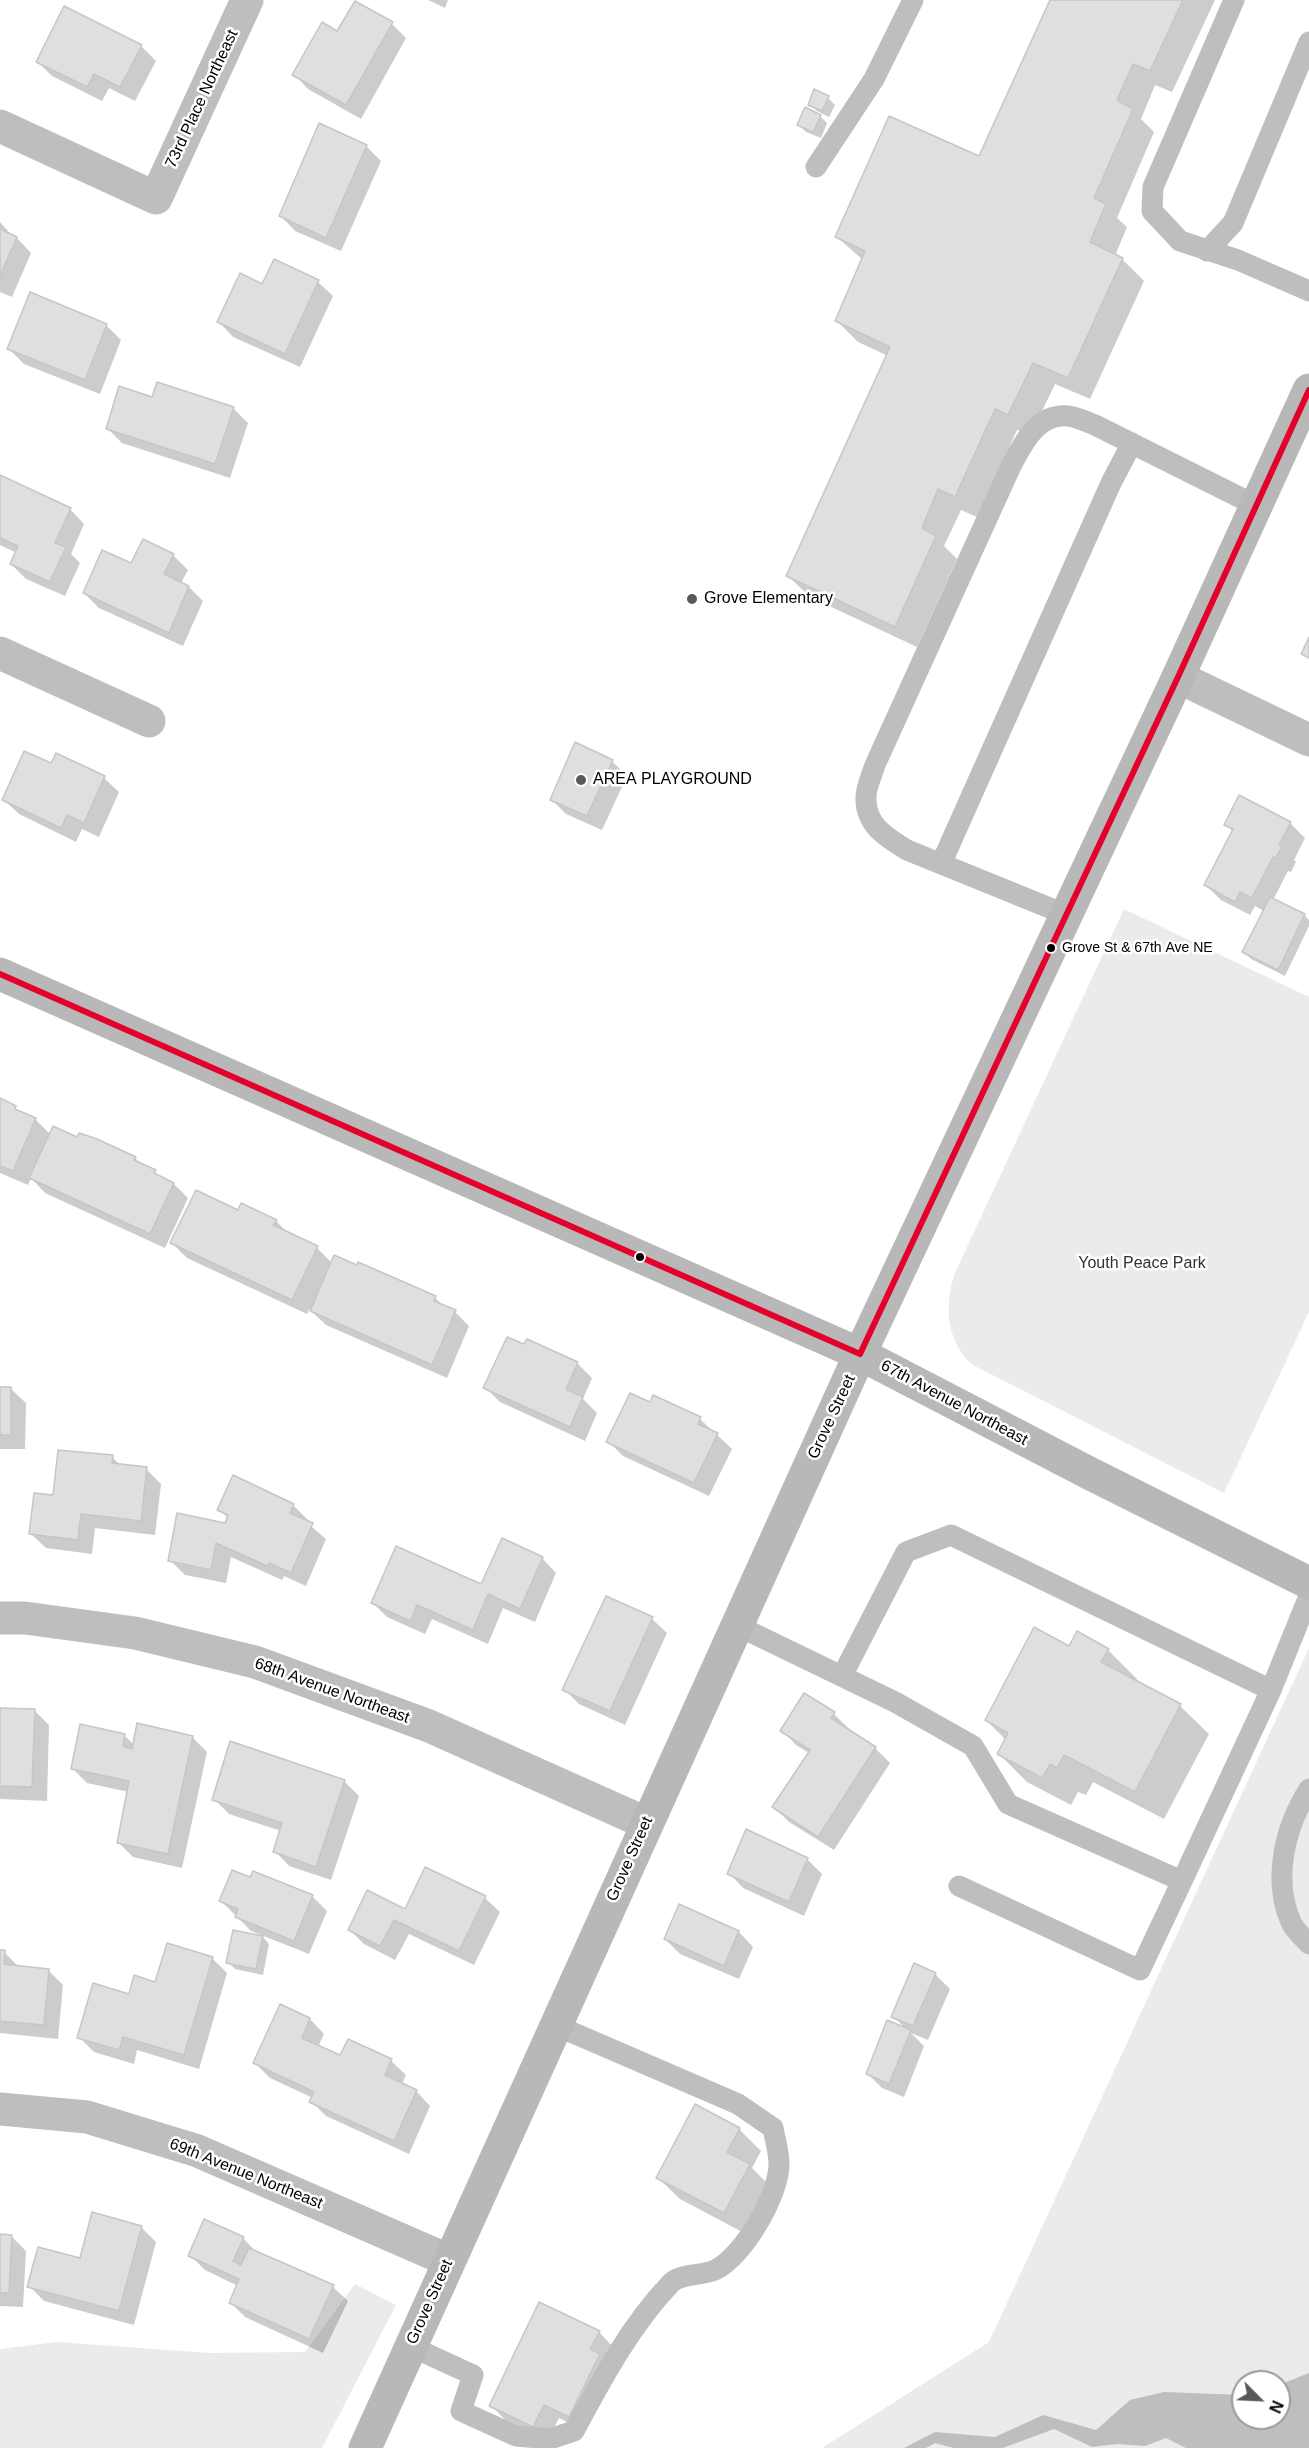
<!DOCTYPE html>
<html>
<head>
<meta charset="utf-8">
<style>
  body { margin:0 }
  #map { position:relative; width:1309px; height:2448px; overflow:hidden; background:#fff; font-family:Arial,sans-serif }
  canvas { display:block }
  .north { position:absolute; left:1231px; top:2370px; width:60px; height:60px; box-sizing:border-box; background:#fff; border:2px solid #999; border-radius:50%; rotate:114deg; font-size:16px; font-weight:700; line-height:24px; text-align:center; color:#000 }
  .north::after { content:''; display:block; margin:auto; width:21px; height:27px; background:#595959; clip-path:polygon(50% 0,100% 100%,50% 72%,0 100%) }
</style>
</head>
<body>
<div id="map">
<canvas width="1309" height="2448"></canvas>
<div class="north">N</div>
</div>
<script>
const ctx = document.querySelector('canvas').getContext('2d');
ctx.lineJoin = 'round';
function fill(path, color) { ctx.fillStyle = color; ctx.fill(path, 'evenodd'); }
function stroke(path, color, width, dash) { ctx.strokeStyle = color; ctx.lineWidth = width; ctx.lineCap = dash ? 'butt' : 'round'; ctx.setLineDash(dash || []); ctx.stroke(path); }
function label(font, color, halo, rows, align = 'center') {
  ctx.font = font + ' Arial,sans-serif'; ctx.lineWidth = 5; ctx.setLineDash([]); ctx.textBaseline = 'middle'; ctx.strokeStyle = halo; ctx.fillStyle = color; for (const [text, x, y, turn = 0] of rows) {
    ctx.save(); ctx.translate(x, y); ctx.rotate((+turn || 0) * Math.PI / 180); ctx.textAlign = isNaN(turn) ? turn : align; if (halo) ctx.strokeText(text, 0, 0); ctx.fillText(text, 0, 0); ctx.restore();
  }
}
fill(new Path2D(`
  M 1124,909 L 1309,997 L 1309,1312 L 1224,1493 L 971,1364 C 946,1339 944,1305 955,1273 Z
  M 1309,1648 L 1309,2448 L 822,2448 L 989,2342 ZM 1243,2382 L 1279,2382 L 1279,2418 L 1243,2418 Z
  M 355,2284 L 396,2305 L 322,2448 L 0,2448 L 0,2349 L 57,2342 L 209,2353 L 305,2352 Z`), '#ebebeb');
fill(new Path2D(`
  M 1309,2373 L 1309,2448 L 1186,2448 L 1166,2438 L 1145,2446 L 1117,2444 L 1092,2447 L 1054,2429 L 1003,2448 L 954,2448 L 935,2443 L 926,2448 L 904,2448 L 935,2432 L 995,2437 L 1043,2415 L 1096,2430 L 1130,2400 L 1164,2392 L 1243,2395 L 1243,2418 L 1279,2418 L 1279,2385 Z`), '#bebebe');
fill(new Path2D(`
  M 428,0 L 448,0 L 445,8 Z
  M 1051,0 L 1215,0 L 1172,92 L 1155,85 L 1141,119 L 1154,132 L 1117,218 L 1127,227 L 1115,256 L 1122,259 L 1144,281 L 1090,399 L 1055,384 L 1030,436 L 1017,430 L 977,517 L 961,510 L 944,546 L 957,559 L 917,647 L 810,597 L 788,576 L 888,356 L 858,342 L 836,320 L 863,260 L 837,237 L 979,158 Z
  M 392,24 L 406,38 L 361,119 L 308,89 L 294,74 L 337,33 Z
  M 141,46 L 156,61 L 135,101 L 109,88 L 102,101 L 52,76 L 38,62 Z
  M 815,91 L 828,98 L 835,105 L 829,117 L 817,111 L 810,104 Z
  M 820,116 L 827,123 L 821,138 L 806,132 L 799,125 Z
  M 366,146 L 381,161 L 341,251 L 295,231 L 281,216 Z
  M 0,222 L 8,231 L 7,234 L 17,238 L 31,253 L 12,297 L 0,292 Z
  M 318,282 L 333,296 L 300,367 L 233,337 L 219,322 Z
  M 106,325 L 121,340 L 100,394 L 24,364 L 9,349 Z
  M 153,399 L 233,408 L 248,423 L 230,478 L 122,443 L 108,429 Z
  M 0,477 L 70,509 L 84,524 L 71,554 L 80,563 L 65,596 L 26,579 L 11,564 L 17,553 L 0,545 Z
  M 173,555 L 188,570 L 181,583 L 189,587 L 203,601 L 183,646 L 99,608 L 84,593 L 132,565 Z
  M 56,755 L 104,778 L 119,792 L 99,837 L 82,829 L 76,842 L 19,814 L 4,800 L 52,765 Z
  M 612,761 L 627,776 L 602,830 L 566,814 L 551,799 Z
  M 1290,823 L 1305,838 L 1294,860 L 1296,862 L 1291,872 L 1288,871 L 1273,900 L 1304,915 L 1309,920 L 1309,926 L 1285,976 L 1251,959 L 1244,952 L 1264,911 L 1255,906 L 1250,915 L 1221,900 L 1206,885 L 1233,832 L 1226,824 Z
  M 0,1098 L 22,1114 L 35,1119 L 51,1135 L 78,1139 L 135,1158 L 141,1165 L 174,1184 L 188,1198 L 165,1248 L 45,1193 L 31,1178 L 28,1185 L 0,1173 Z
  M 239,1212 L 276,1221 L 289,1234 L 317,1248 L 332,1263 L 435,1298 L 445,1307 L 455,1312 L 469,1326 L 447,1378 L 326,1325 L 309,1309 L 307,1314 L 187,1258 L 172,1243 Z
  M 577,1363 L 592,1378 L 583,1399 L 597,1413 L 585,1441 L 500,1402 L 485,1387 Z
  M 0,1388 L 11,1389 L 26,1403 L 25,1449 L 0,1449 Z
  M 650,1404 L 700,1419 L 732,1449 L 709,1496 L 623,1456 L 608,1441 Z
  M 112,1457 L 121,1466 L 146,1469 L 161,1484 L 155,1535 L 95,1528 L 92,1554 L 46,1548 L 31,1534 L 54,1497 Z
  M 293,1505 L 308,1520 L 306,1522 L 326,1539 L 306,1586 L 284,1576 L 282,1580 L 231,1557 L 226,1583 L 185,1575 L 170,1560 L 225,1524 L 228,1518 L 219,1510 Z
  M 542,1558 L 556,1573 L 535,1622 L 503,1608 L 488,1644 L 432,1619 L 425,1634 L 387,1617 L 373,1603 L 482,1586 Z
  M 652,1619 L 667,1633 L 625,1725 L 579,1704 L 564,1689 Z
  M 1077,1633 L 1108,1650 L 1137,1679 L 1135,1682 L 1180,1706 L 1209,1734 L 1164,1819 L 1093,1782 L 1086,1795 L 1078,1792 L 1071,1805 L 1027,1782 L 999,1754 L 1006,1740 L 986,1720 L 1069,1648 Z
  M 0,1709 L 34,1710 L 49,1725 L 47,1801 L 0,1799 Z
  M 834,1714 L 848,1728 L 847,1730 L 875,1748 L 890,1763 L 834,1850 L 789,1822 L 774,1807 L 809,1753 L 796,1745 L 782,1730 Z
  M 124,1735 L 134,1745 L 192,1737 L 207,1752 L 182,1868 L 133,1857 L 118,1842 L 129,1792 L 87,1783 L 72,1768 Z
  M 344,1781 L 359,1796 L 331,1880 L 289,1866 L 275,1851 L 281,1831 L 229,1814 L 214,1799 Z
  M 807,1859 L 822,1874 L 804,1916 L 743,1888 L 729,1873 Z
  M 251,1879 L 312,1896 L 327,1911 L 309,1954 L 251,1931 L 221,1901 Z
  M 485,1898 L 500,1912 L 474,1965 L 409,1934 L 395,1960 L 364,1944 L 350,1930 L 406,1911 Z
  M 739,1932 L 753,1947 L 739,1979 L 680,1954 L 665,1939 Z
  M 262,1936 L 269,1944 L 263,1975 L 235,1969 L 228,1962 Z
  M 0,1951 L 4,1952 L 19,1967 L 48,1970 L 63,1985 L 58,2039 L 0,2033 Z
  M 212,1958 L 227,1973 L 199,2069 L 137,2050 L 134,2064 L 94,2052 L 79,2037 L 130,1996 Z
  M 935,1974 L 950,1989 L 928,2040 L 911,2033 L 924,2046 L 904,2097 L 882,2088 L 867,2073 L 906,2029 L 893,2016 Z
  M 280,2006 L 310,2019 L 324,2034 L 318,2047 L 341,2057 L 391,2061 L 406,2075 L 402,2084 L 416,2091 L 430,2106 L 409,2154 L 326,2116 L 311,2101 L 313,2098 L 270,2078 L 255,2063 Z
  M 739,2129 L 761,2151 L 752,2168 L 771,2187 L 746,2234 L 680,2199 L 658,2178 Z
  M 141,2227 L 156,2242 L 134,2325 L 44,2301 L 29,2286 Z
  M 0,2236 L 11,2236 L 26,2251 L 23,2307 L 0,2306 Z
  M 243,2238 L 258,2254 L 333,2287 L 348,2301 L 323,2353 L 245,2317 L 230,2302 L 238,2286 L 205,2270 L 190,2255 Z
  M 599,2332 L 613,2347 L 584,2431 L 559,2418 L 548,2440 L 505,2420 L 491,2405 Z`), '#0003');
const building = new Path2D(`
  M 1050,0 L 1183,0 L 1150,71 L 1133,64 L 1117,100 L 1133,109 L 1094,198 L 1106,204 L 1090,242 L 1123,258 L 1068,378 L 1033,363 L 1008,415 L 995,409 L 955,497 L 938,489 L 922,528 L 936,536 L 895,627 L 786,576 L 890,347 L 835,321 L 865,251 L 835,237 L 889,116 L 979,156 Z
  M 355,1 L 393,22 L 346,105 L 292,75 L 322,22 L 337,31 Z
  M 64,6 L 142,45 L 120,87 L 94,74 L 87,87 L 36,62 Z
  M 814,89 L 829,96 L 822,111 L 808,105 Z
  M 805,107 L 821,115 L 813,132 L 797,125 Z
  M 319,123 L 367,145 L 326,238 L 279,216 Z
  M 0,229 L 17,237 L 0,276 Z
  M 274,259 L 319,280 L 285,354 L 217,322 L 240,273 L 262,284 Z
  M 30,292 L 107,324 L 85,380 L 7,349 Z
  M 157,382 L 234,407 L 215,464 L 106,429 L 119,386 L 152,397 Z
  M 0,475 L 71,508 L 55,543 L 66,547 L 50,582 L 10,564 L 18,546 L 0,538 Z
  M 143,539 L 174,554 L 164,574 L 189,586 L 169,633 L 83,593 L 102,550 L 131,563 Z
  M 1309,637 L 1309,658 L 1301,654 Z
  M 575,742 L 613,760 L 587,816 L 550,800 Z
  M 24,751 L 51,763 L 56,753 L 105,776 L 84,823 L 67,815 L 61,828 L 2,800 Z
  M 1239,795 L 1291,822 L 1279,845 L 1282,846 L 1276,858 L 1273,857 L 1252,898 L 1240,892 L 1235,902 L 1204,885 L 1233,829 L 1224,825 Z
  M 1270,897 L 1305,914 L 1278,970 L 1242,952 Z
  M 0,1098 L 16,1106 L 15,1109 L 36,1118 L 13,1171 L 0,1166 Z
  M 53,1126 L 77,1137 L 79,1133 L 97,1139 L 136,1157 L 134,1160 L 156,1170 L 154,1173 L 174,1183 L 150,1234 L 29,1178 Z
  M 196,1190 L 238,1210 L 241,1203 L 277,1220 L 273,1225 L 318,1246 L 292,1300 L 170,1243 Z
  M 334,1255 L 357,1265 L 358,1262 L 436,1296 L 434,1301 L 456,1310 L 432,1365 L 310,1311 Z
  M 507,1337 L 524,1344 L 527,1339 L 578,1362 L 566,1389 L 583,1397 L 570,1427 L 483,1388 Z
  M 0,1387 L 11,1387 L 11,1435 L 0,1435 Z
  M 630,1393 L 650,1402 L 653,1395 L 701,1417 L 698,1424 L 718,1433 L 694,1483 L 606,1442 Z
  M 58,1450 L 113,1455 L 112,1463 L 147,1467 L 141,1521 L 81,1514 L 78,1540 L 29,1534 L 34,1493 L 53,1495 Z
  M 233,1475 L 294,1504 L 290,1513 L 313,1523 L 291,1573 L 269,1563 L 267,1566 L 216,1543 L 211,1570 L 168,1561 L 177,1513 L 225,1523 L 228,1515 L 217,1510 Z
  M 502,1538 L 543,1557 L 520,1609 L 488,1594 L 473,1630 L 417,1605 L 410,1621 L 371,1603 L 396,1546 L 481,1584 Z
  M 606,1596 L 653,1617 L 610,1711 L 562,1690 Z
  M 1034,1627 L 1069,1646 L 1077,1631 L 1109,1649 L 1101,1662 L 1181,1704 L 1135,1792 L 1064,1755 L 1057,1768 L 1050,1764 L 1042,1778 L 997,1754 L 1008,1733 L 985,1720 Z
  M 804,1693 L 835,1712 L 831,1718 L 876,1747 L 818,1837 L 772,1807 L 810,1750 L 780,1731 Z
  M 0,1708 L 35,1709 L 32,1787 L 0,1786 Z
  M 137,1723 L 193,1736 L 168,1854 L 117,1843 L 129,1781 L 71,1769 L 80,1724 L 125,1734 L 123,1746 L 132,1749 Z
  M 230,1741 L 345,1780 L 316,1867 L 273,1852 L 282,1823 L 212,1800 Z
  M 746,1829 L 808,1858 L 789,1902 L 727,1874 Z
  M 425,1867 L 486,1896 L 459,1951 L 394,1920 L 380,1946 L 348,1930 L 367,1890 L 405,1909 Z
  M 232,1870 L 250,1877 L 253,1871 L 313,1895 L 294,1941 L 235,1917 L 238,1909 L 219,1901 Z
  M 679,1904 L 739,1931 L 724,1966 L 664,1939 Z
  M 233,1930 L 263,1936 L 256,1969 L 226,1963 Z
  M 167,1943 L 213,1957 L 184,2055 L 123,2037 L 119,2050 L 77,2038 L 93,1983 L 129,1994 L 134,1975 L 155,1982 Z
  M 0,1950 L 5,1950 L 4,1964 L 49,1969 L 44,2025 L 0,2021 Z
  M 914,1963 L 936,1973 L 913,2026 L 891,2017 Z
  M 280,2004 L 310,2018 L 302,2038 L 340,2055 L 348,2039 L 392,2059 L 385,2075 L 417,2090 L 394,2141 L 309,2102 L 314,2092 L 253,2063 Z
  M 887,2020 L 911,2030 L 889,2084 L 866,2074 Z
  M 695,2104 L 740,2128 L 727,2152 L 750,2164 L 724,2213 L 656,2178 Z
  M 92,2212 L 142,2226 L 119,2311 L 27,2287 L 38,2247 L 80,2258 Z
  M 204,2219 L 244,2237 L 233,2261 L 241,2265 L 249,2248 L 334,2285 L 309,2339 L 229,2303 L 239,2279 L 188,2256 Z
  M 0,2234 L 12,2235 L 9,2293 L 0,2293 Z
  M 539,2302 L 600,2331 L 590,2349 L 600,2354 L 569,2417 L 544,2405 L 533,2427 L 489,2406 Z`);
fill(building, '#dfdfdf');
stroke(building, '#c6c6c6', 1.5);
stroke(new Path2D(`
  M 1234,0 L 1153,187 L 1152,211 L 1180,241 L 1238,260 L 1309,291
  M 816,167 L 874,79 L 913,0
  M 1207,251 L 1233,223 L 1309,42
  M 941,864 L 1111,483 L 1132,443
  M 1067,915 L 907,850 C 886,837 865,825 866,797 C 866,787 872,775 875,765 L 1011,466 C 1023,443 1038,413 1068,416 C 1077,417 1087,422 1095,425 L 1257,506
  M 736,1625 L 895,1702 L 973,1746 L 1008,1804 L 1182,1881 L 1271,1690 L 1309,1596
  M 842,1676 L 906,1552 L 951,1535 L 1271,1690
  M 1309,1789 C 1285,1827 1272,1879 1291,1922 C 1294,1930 1303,1937 1309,1944
  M 959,1886 L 1140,1970 L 1182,1881
  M 410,2346 L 473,2375 L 461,2411 L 516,2436 L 550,2439 L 574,2431 C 602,2379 630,2326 671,2283 C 681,2273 702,2276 715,2270 C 743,2257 779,2195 779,2164 C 779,2152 775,2139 773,2128 L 738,2104 L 555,2025`), '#bebebe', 21);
stroke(new Path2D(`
  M 0,126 L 156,198 L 247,0
  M 0,653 L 149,721
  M 1178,677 L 1309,740
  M 0,1618 L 25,1618 L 135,1633 L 255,1662 L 429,1726 L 646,1823
  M 0,2109 L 87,2117 L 198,2151 L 448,2260`), '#bebebe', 33);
stroke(new Path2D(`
  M 0,974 L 860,1354 L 1089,1473 L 1309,1583
  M 365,2448 L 860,1354 L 1178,677 L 1309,390`), '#b8b8b8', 33);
stroke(new Path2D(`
  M 0,974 L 860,1354
  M 860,1354 L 1178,677 L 1309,390`), '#e4002b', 6);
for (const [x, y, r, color] of [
  [692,599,6,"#595959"],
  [581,780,6,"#595959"],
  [1051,948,5,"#000"],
  [640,1257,5,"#000"]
]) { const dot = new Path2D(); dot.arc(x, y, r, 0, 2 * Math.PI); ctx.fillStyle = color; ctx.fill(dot); stroke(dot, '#fff', 2); }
label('14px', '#000', '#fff', [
  ["Grove St & 67th Ave NE",1062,948]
], 'left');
label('16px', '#000', '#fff', [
  ["73rd Place Northeast",202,99,-65],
  ["67th Avenue Northeast",954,1403,28],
  ["Grove Street",832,1417,-65],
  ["68th Avenue Northeast",332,1691,20],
  ["Grove Street",630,1859,-66],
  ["69th Avenue Northeast",246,2174,22],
  ["Grove Street",430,2302,-66]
]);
label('16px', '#000', '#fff', [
  ["Grove Elementary",704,599],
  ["AREA PLAYGROUND",593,780]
], 'left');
label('16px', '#323232', '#fff', [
  ["Youth Peace Park",1142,1264]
]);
</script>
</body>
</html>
